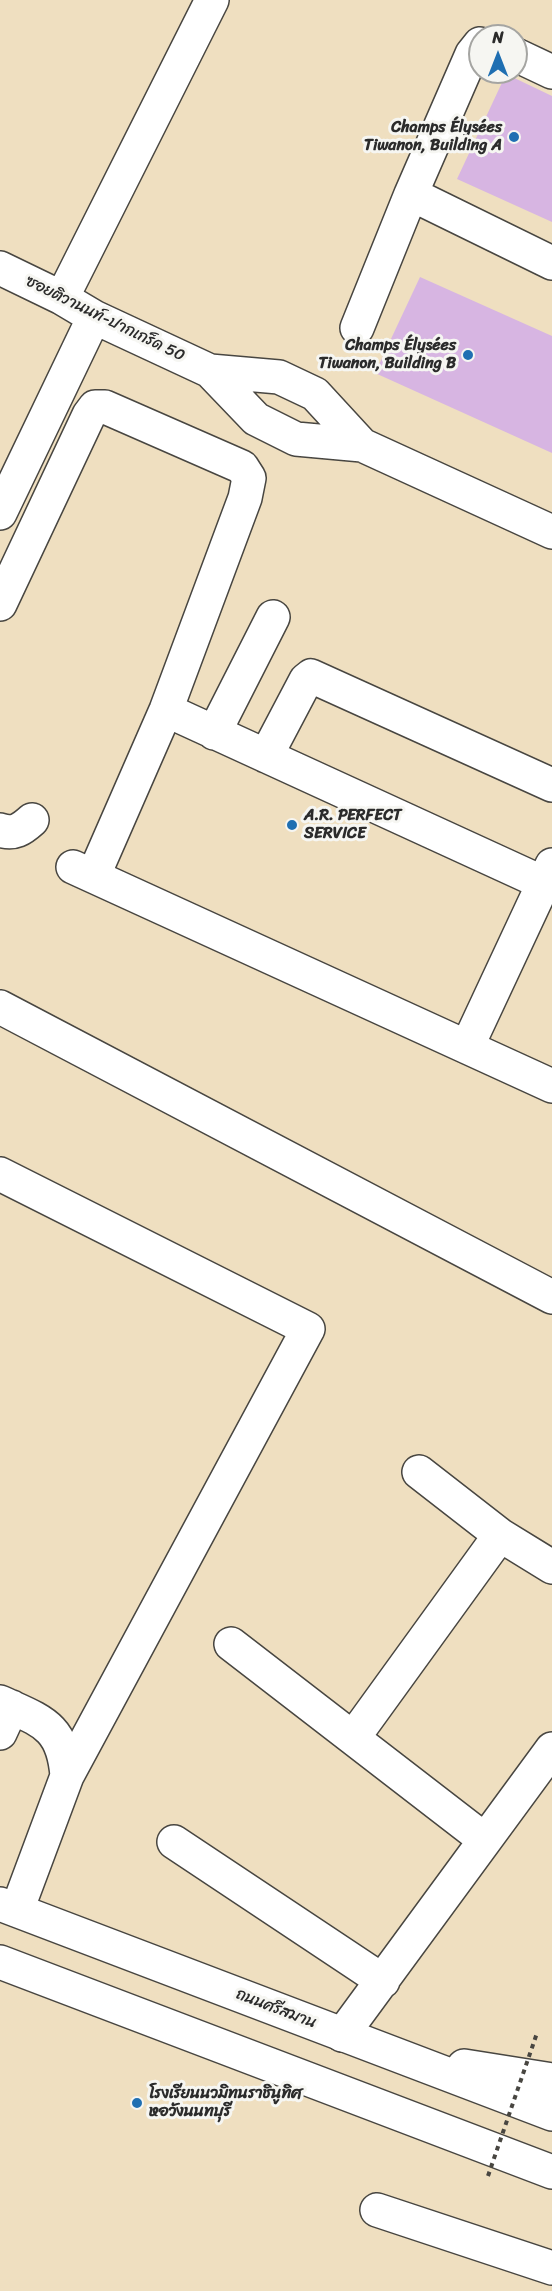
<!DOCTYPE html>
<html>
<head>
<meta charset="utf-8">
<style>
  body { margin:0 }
  #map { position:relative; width:552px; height:2291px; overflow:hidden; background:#efdfc0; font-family:Sriracha,sans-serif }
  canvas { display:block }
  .north { position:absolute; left:468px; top:24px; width:60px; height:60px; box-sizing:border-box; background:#f6f6f2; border:2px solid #a5a5a2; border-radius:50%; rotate:0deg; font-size:16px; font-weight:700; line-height:24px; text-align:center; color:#2b2b2b }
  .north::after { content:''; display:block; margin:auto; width:21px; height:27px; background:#1f6fb2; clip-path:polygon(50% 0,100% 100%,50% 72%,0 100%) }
</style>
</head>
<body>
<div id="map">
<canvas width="552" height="2291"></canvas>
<div class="north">N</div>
</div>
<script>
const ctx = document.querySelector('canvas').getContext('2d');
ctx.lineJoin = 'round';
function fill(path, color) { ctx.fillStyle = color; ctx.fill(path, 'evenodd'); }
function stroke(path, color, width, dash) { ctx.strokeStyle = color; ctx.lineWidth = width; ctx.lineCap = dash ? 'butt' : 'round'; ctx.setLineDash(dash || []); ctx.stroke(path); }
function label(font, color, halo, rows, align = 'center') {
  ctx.font = font + ' Sriracha,"Playpen Sans Thai",sans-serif'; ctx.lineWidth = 6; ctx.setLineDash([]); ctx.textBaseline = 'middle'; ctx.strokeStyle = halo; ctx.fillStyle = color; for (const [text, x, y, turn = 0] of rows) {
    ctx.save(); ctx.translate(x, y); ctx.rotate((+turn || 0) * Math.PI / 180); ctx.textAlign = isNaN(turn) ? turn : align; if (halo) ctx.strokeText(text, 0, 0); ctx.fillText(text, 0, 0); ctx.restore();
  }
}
fill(new Path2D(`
  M 506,74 L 552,96 L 552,222 L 457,179 Z
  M 420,277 L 552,336 L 552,453 L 375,373 Z`), '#d7b5e2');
const minor = new Path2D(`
  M 516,55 L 552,72
  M 411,194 L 552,263
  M 0,268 L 62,298 L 94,317 L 210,371 L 279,377 L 315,394 L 362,445
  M 62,298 L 212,0
  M 357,328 L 411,194 L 472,54 L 480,44
  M 210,371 L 256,419 L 296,439 L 362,445 L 552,532
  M 0,513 L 94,317
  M 0,604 L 89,415 L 95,407 L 105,407 L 242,467 L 249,478 L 245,498 L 166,710 L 96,870
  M 166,710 L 552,887
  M 214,733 L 273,617
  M 266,756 L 306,680 L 311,676 L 552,785
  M 0,830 C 14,835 22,829 32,820
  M 73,867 L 552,1086
  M 0,1007 L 552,1297
  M 467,1047 L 552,865
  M 0,1174 L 308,1329 L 67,1776
  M 419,1472 L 500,1535
  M 231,1644 L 485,1840
  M 0,1702 C 41,1721 63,1725 67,1776 L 17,1910
  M 0,1733 L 12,1707
  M 353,1738 L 500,1535 L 552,1567
  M 174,1842 L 383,1981
  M 342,2035 L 552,1749
  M 377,2210 L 552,2268`);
const major = new Path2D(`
  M 0,1904 L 552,2114
  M 0,1962 L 552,2172
  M 464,2066 L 552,2080`);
stroke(minor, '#484641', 36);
stroke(major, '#484641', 36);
stroke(minor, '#fff', 33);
stroke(major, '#fff', 33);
stroke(new Path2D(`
  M 488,2176 L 537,2033`), '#484641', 4, [4.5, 4.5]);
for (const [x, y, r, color] of [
  [514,137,6,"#1f6fb2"],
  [468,355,6,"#1f6fb2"],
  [292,825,6,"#1f6fb2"],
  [137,2103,6,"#1f6fb2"]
]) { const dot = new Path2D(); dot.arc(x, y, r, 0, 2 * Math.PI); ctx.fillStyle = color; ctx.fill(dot); stroke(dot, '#f6f6f2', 2); }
label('bold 16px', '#2b2b2b', '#f6f6f2', [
  ["Champs Élysées",502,128],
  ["Tiwanon, Building A",502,146],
  ["Champs Élysées",456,346],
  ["Tiwanon, Building B",456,364],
  ["A.R. PERFECT",304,816,"left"],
  ["SERVICE",304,834,"left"],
  ["โรงเรียนนวมิทนราชินูทิศ",149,2094,"left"],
  ["หอวังนนทบุรี",149,2112,"left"]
], 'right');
label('16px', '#2b2b2b', '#f6f6f2', [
  ["ซอยติวานนท์-ปากเกร็ด 50",105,319,26],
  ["ถนนศรีสมาน",276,2009,21]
]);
</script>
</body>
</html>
